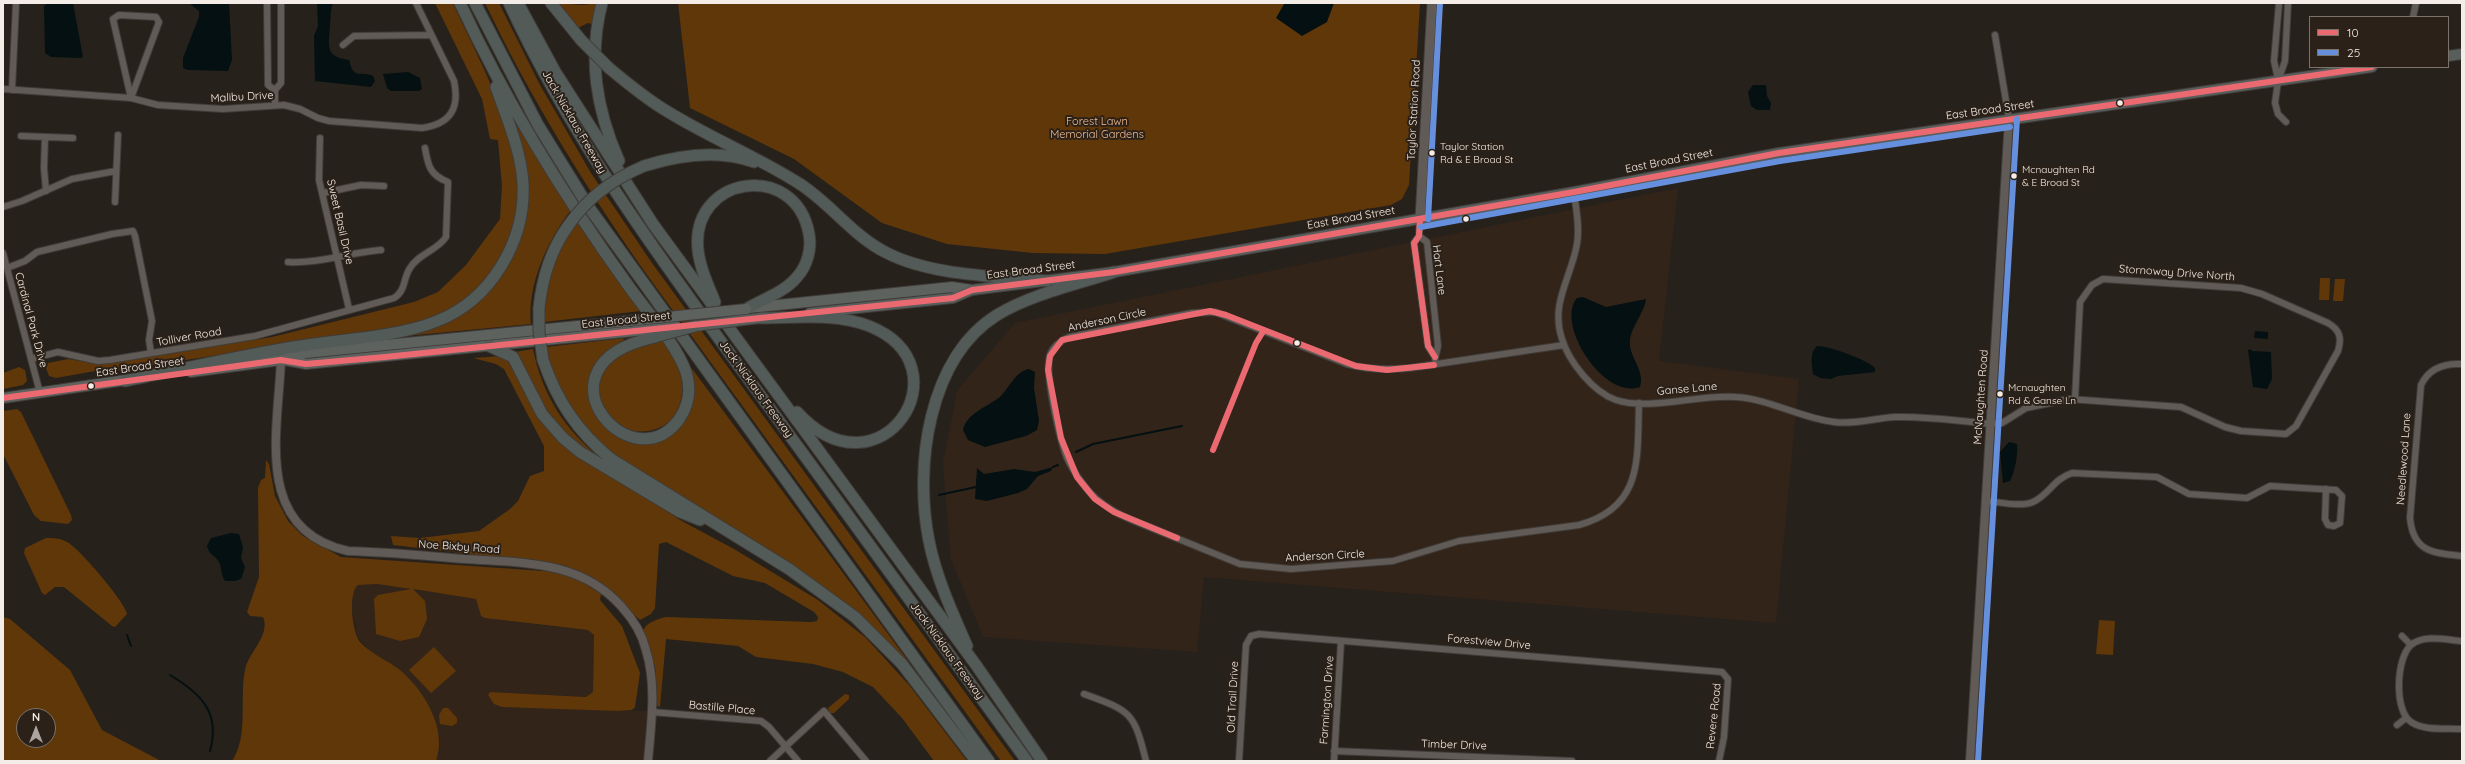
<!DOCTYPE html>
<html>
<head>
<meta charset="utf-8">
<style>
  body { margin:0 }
  #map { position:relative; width:2465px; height:764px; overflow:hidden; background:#27211c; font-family:Quicksand,sans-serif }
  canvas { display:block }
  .frame { position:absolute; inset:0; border:4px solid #f4ece6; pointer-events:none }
  .legend { position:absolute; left:2309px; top:16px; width:140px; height:52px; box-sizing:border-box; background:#2b2118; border:1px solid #7b726a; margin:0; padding:5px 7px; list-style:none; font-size:12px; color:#f4ece6 }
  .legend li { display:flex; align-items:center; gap:8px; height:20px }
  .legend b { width:20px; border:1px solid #7b726a }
  .north { position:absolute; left:16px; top:708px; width:40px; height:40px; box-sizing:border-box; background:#2b2118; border:1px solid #7b726a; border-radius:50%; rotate:0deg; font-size:11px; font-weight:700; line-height:16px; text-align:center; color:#f4ece6 }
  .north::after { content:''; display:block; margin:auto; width:14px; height:18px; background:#aca59f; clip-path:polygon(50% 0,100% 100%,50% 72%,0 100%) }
</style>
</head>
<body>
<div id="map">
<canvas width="2465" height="764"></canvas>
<div class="frame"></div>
<ul class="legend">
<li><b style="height:5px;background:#eb6a71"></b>10</li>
<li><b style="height:5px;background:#6690de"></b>25</li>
</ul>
<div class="north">N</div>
</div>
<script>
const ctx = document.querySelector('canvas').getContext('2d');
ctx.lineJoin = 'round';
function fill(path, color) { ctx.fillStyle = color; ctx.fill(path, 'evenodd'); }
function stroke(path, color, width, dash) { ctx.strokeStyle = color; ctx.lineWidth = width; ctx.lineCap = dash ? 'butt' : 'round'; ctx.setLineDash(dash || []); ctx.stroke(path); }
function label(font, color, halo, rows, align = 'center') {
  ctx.font = font + ' Quicksand,sans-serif'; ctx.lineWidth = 4; ctx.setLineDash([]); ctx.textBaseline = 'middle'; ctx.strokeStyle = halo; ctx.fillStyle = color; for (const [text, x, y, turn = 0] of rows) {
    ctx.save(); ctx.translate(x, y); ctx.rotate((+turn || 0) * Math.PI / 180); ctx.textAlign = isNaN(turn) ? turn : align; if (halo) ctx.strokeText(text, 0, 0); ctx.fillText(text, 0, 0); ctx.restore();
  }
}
fill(new Path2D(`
  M 1678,188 L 1659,361 L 1799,379 L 1776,623 L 1204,577 L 1197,652 L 983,637 L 951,559 L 943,463 L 957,391 L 1015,323 Z
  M 377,584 L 476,599 L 481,616 L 514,622 L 588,630 L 594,635 L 593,692 L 586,697 L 490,692 L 488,695 L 585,710 L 647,711 L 644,761 L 436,761 L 439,753 L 440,738 L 426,702 L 413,683 L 400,670 L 370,651 L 358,638 L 352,609 L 353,591 L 358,585 Z`), '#332419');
fill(new Path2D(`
  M 435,3 L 453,3 C 487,79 548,177 500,259 C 478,296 452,311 413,325 L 95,374 L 95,371 L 56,378 L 49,376 L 46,368 L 48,363 L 68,359 L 100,364 L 272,337 L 414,302 L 438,292 L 466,265 L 500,219 L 502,186 L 498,140 L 490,139 L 482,99 Z
  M 485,3 L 499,3 L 540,85 L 591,173 L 652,263 L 1015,761 L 1001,761 L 642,268 C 582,181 531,99 485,3 Z
  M 557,3 L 583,5 L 598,3 L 592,24 L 588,23 L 578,28 Z
  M 678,3 L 1420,3 L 1409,185 L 1402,199 L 1391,205 L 1105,254 L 1033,253 L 947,244 L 882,223 L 794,159 L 690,108 Z
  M 511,113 L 570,211 C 547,242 527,285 531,324 L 375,339 L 465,310 L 522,227 Z
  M 577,223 L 641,311 L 544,322 C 545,285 555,253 577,223 Z
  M 2320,278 L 2330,278 L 2329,300 L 2319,300 Z
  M 2335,279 L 2345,279 L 2343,301 L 2333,301 Z
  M 625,338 C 622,343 605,351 599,359 C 593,366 592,375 591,385 C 589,414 602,430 629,440 L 678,425 L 690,368 L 693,370 L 911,665 L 875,629 L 833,594 L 606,450 L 573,415 L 549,363 L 546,347 Z
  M 662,340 C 677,363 690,383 677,411 C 666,436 623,439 607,415 C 589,387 602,359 632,346 C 640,343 652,342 662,340 Z
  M 533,349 C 542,394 565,431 602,459 L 574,443 L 545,412 L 515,352 Z
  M 502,356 L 511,360 L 535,410 L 645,496 L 680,520 L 734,549 L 818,600 L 866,638 L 909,685 L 967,761 L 934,761 L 902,718 L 873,687 L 843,672 L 813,664 L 756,657 L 738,646 L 666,639 L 660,707 L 656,705 L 656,672 L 651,650 L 643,631 C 646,622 658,619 666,617 L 811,622 L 817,621 L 818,617 L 814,612 L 765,583 L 733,576 L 666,542 L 659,544 L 655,608 L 651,614 L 640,620 L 599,582 L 563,565 L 393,545 L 391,536 L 420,538 L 479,531 L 510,509 L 518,501 L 530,476 L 544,471 L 544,446 L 504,369 L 496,364 L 473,358 Z
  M 19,367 L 25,370 L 27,381 L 23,385 L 3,389 L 3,373 Z
  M 17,409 L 21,412 L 71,515 L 72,520 L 68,524 L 41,521 L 34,515 L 3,454 L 3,411 Z
  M 266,460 L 269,464 L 275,496 L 288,521 L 303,536 L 341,557 L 558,572 L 582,582 L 601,594 L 600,600 L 622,626 L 640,673 L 635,707 L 632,710 L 618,711 L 502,707 L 494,704 L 488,695 L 490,692 L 586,697 L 593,692 L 594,635 L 588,630 L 485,618 L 481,616 L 476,599 L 413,589 L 425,601 L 427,619 L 419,637 L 400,641 L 376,634 L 374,599 L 378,595 L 411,589 L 377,584 L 358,585 C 348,592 352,632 360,642 C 371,654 387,660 400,670 C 424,690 448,730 436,761 L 232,761 C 249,736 239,699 245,670 C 248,653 271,635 263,617 L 250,616 L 247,612 L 259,577 L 258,488 L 261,480 L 265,478 Z
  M 46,538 C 54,538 60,538 67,542 C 78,547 126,603 127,614 L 115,627 L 112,626 L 64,587 L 55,587 L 45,595 L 42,593 L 24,553 L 25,548 Z
  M 3,617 L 10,619 L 70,670 L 102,730 L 161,761 L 3,761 ZM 24,716 L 48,716 L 48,740 L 24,740 Z
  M 2099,620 L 2115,621 L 2113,655 L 2096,654 Z
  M 434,647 L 456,671 L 431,693 L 409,670 Z
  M 845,694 L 849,695 L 849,699 L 834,713 L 829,713 L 828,708 Z
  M 443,708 L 448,708 L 457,718 L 457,723 L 452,726 L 440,724 L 439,715 Z`), '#603708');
fill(new Path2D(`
  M 47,3 L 73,3 L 83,57 L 80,58 L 51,57 L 45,53 L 44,6 Z
  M 189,3 L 229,3 L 232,60 L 228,71 L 188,70 L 183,68 L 183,58 L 199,17 L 199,11 Z
  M 317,3 L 333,3 C 330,10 331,18 330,25 C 329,45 324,57 349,60 C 354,81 359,70 373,76 L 375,81 L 371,87 L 315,81 L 314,36 L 318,26 Z
  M 1334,3 L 1327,22 L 1302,36 L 1276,18 L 1284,4 Z
  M 408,72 L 420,78 L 422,89 L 419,91 L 391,91 L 387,88 L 383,74 Z
  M 1753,85 L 1766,85 L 1767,96 L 1771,103 L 1770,110 L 1757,110 L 1751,106 L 1748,92 Z
  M 1583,297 L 1606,307 L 1646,299 C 1644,315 1628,329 1630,346 C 1632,360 1645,372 1640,387 C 1603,400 1555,323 1577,298 Z
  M 2255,331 L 2268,332 L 2268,339 L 2254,338 Z
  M 1817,346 C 1829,346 1868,360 1875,368 L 1875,372 L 1838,376 L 1831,379 L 1820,378 L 1813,374 C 1812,365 1809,353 1817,346 Z
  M 2250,349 L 2252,351 L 2271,352 L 2272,379 L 2267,389 L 2253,387 L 2248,350 Z
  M 1029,369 L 1035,372 L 1034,388 L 1039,421 L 1037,430 L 1026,436 L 985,447 L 968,440 L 963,430 C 967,413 987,407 1000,397 C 1009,388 1016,371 1029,369 Z
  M 2009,442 L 2017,444 C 2018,455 2015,471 2010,481 L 2003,483 L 2000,452 Z
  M 1053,467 L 1051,471 L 1038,476 L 1027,489 L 1018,493 L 987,501 L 975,499 L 977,468 L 984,474 L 1014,469 L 1035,472 Z
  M 231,533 L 239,534 L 243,547 L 241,558 L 245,567 L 241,579 L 235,581 L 225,581 C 221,575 222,568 219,562 C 215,555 209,555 207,546 L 211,538 Z`), '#041011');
stroke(new Path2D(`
  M 1076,452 L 1093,444 L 1182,426
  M 1053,467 L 1058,465
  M 939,495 L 976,487
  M 127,635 L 131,646
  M 170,675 C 200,693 221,712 210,751`), '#041011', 2);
const minor = new Path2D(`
  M 267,3 L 268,85 L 275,90
  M 119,15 L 156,17 L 159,22 L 131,98 L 113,19 Z
  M 2413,17 L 2416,3
  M 1995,35 L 2009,119
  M 343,45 L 354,36 L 431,35
  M 2278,79 L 2274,61 L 2279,3
  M 3,89 L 131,98 L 158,105 L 223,109 L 284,105 L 300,109 L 318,118 L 329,121 L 422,128 C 450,124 460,109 454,81 L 416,3
  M 12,90 L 16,3
  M 275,105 L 275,90 L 281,83 L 281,3
  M 2286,122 L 2278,114 L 2275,103 L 2278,81 L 2285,61 L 2288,3
  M 21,136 L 73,138
  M 45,137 L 44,168 L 46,191
  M 320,138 L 319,180 L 349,309
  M 1574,192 C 1576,209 1580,227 1577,244 C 1571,278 1550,304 1562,339 C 1569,362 1593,392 1616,400 C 1649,411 1699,394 1736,397 C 1770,399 1800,418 1834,422 C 1855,425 1875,418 1895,417 C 1927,416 1959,421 1991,424 L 2002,423 L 2026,408 L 2069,399 L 2181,407 L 2225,427 L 2241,431 L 2286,434 L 2296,426 L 2338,351 C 2342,338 2340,330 2328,323 L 2262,294 L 2241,288 L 2103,279 L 2092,285 L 2080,302 L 2075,399
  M 323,193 L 361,185 L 384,186
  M 115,202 L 118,135
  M 3,207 L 22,201 L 72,179 L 116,171
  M 1420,219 L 1419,236 L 1414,243 L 1428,346 L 1435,357
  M 1419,236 L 1427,242 L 1438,346 L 1435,359
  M 3,253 L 40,393
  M 288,262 C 319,264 350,252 381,250
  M 7,268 L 25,261 L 37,252 L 112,234 L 133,231 L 135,236 L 152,321 L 149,340 L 151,353
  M 1564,345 L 1410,368 C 1388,370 1368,370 1347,364 L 1215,312 L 1192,313 L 1069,337 C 1060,341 1053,346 1050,355 C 1044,373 1060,440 1067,458 C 1071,467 1077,476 1083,484 C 1095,501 1113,512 1132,520 L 1240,564 L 1291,569 L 1393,561 L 1459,541 L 1579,525 C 1644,507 1637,458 1639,403
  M 31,359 L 58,352 L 98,361 L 110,360 L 255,336 L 394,298 C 406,291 403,278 410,268 C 418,254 438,250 446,237 L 448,182 C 430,175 428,166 425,148
  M 2462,364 C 2444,363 2429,368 2421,385 L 2410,518 C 2413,552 2433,553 2462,556
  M 1986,501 C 2000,502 2023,508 2035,501 C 2050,493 2054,479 2072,473 L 2157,477 L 2189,494 L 2247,498 L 2270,486 L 2336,490 L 2342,496 L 2340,523 L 2334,526 L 2328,525 L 2325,519 L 2326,489
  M 2402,636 L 2411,645
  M 2462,641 C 2447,640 2424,634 2411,645 C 2396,658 2394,711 2411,722 C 2424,731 2447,728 2462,729
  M 1084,694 C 1131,711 1134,712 1146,761
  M 652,712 L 761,721 L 769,727 L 798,761
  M 2397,725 L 2406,718
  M 1334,751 L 1572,761
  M 770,761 L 824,711 L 866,761
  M 1239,761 L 1246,645 L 1251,636 L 1259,634 L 1722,672 L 1728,679 L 1724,737 L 1719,761
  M 1334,761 L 1341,641`);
const tertiary = new Path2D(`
  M 281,360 C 278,432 253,530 348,551 C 388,552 427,556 466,559 C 522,563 580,560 621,606 C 632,618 642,633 646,650 C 657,686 651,724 648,761
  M 1970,761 L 2009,119`);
const secondary = new Path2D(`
  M 1420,219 L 1432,3`);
const primary = new Path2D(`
  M 749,308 L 952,287 L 972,290
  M 285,360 L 306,364 L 635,331
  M 191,372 L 281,360 L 305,353 L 628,321
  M 3,398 L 133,379`);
const trunk = new Path2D(`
  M 2448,56 L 2462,54
  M 810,313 L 953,298 L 972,290 L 1114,272 L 1574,192 L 1779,153 L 2372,67`);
const motorway = new Path2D(`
  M 460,3 C 507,104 565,198 630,288 C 648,313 676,344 686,372 C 691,388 689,404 680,418 C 634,484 535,374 640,341
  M 475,3 L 538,125 L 588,206 L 989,761
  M 509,3 C 573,142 665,265 755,388 C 846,512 936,636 1027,761
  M 518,3 L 556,73 L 653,224 L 976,665 L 1042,761
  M 551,3 L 581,40
  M 602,3 C 588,58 596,109 619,161
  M 609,68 C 627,83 645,98 665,110 C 708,137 756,156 800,184 C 831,204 854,237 887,253 C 932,276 997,276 1047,281
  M 644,166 C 679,155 718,149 754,162
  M 715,302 C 708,285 700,268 698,250 C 690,175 796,160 809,234 C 812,249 807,266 797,277 C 785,292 763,299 746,309
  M 539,308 C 542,279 550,251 568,226
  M 760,318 C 795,318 836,313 869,326 C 970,366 880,503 797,412
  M 489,346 L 513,357 L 542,414 L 563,438 L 580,452 L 680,512 L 700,520
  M 543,360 C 557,401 577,431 611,459 L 789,569 L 855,617 L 902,664 L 976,761
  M 125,381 C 183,369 242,355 300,346 C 343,339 398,337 437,321 C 491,300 526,241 523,183 C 521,151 507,118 496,87
  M 967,646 C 952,612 936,577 929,541 C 914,467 928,358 997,315 C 1032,294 1075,285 1114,272`);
stroke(minor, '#403c38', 8);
stroke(tertiary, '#403c38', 10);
stroke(secondary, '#403c38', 11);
stroke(primary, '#403c38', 12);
stroke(trunk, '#403c38', 12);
stroke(motorway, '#403c38', 13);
stroke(minor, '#605b57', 6);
stroke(tertiary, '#605b57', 8);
stroke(secondary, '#605b57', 9);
stroke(primary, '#5d625f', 10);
stroke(trunk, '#585e5c', 10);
stroke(motorway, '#525b58', 11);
const primaryBridge = new Path2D(`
  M 628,321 L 746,309
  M 635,331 L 677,327`);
const trunkBridge = new Path2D(`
  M 695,326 L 760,318`);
const motorwayBridge = new Path2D(`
  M 581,40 L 609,68
  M 568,226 C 587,198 613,179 644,166
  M 539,308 L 539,332 L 543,360
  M 640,341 L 695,326`);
stroke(primaryBridge, '#403c38', 12, []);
stroke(trunkBridge, '#403c38', 12, []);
stroke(motorwayBridge, '#403c38', 13, []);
stroke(primaryBridge, '#5d625f', 10);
stroke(trunkBridge, '#585e5c', 10);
stroke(motorwayBridge, '#525b58', 11);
stroke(new Path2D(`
  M 1420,219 L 1419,236 L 1414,243 L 1428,346 L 1435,357
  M 3,398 L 281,360 L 306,364 L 385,357 L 953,298 L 972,290 L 1114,272 L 1574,192 L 1779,153 L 2372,67
  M 1213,450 L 1256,343 L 1264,330
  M 1177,538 L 1114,512 L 1095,499 L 1077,477 L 1061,438 L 1048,370 L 1050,356 L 1062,340 L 1210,311 L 1226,315 L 1356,366 L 1387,370 L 1434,365`), '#eb6a71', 6);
stroke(new Path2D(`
  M 1428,219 L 1440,3
  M 1421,227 L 1780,161 L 2010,127
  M 1978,761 L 2017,119`), '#6690de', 6);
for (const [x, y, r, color] of [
  [2120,103,3.5,"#f4ece6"],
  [1432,153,3.5,"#f4ece6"],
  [2014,176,3.5,"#f4ece6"],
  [1466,219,3.5,"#f4ece6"],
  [1297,343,3.5,"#f4ece6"],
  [91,386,3.5,"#f4ece6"],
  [2000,394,3.5,"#f4ece6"]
]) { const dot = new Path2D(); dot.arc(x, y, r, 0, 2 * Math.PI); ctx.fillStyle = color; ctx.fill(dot); stroke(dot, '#2b2118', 1.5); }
label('10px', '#f4ece6', '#2b2118', [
  ["Taylor Station",1440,147],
  ["Rd & E Broad St",1440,160],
  ["Mcnaughten Rd",2022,170],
  ["& E Broad St",2022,183],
  ["Mcnaughten",2008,388],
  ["Rd & Ganse Ln",2008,401]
], 'left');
label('11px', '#f4ece6', '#2b2118', [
  ["Malibu Drive",242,97,-3],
  ["Taylor Station Road",1414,110,-87],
  ["East Broad Street",1990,110,-8],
  ["Jack Nicklaus Freeway",574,122,60],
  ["East Broad Street",1669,161,-11],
  ["East Broad Street",1351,218,-10],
  ["Sweet Basil Drive",340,222,77],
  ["East Broad Street",1031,270,-7],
  ["Hart Lane",1439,270,83],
  ["Stornoway Drive North",2177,273,4],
  ["Cardinal Park Drive",31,320,75],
  ["East Broad Street",626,320,-6],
  ["Anderson Circle",1107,320,-12],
  ["Tolliver Road",189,337,-10],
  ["East Broad Street",140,367,-8],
  ["Jack Nicklaus Freeway",756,389,54],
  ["Ganse Lane",1687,389,-5],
  ["McNaughten Road",1981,397,-86],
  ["Needlewood Lane",2404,459,-86],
  ["Noe Bixby Road",459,547,4],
  ["Anderson Circle",1325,556,-3],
  ["Forestview Drive",1489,642,5],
  ["Jack Nicklaus Freeway",947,651,54],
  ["Old Trail Drive",1233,697,-87],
  ["Farmington Drive",1327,700,-86],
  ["Bastille Place",722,708,5],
  ["Revere Road",1714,716,-84],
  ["Timber Drive",1454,745,2]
]);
label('11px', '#f4bd90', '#2b2118', [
  ["Forest Lawn",1097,122],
  ["Memorial Gardens",1097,135]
]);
</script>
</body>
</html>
